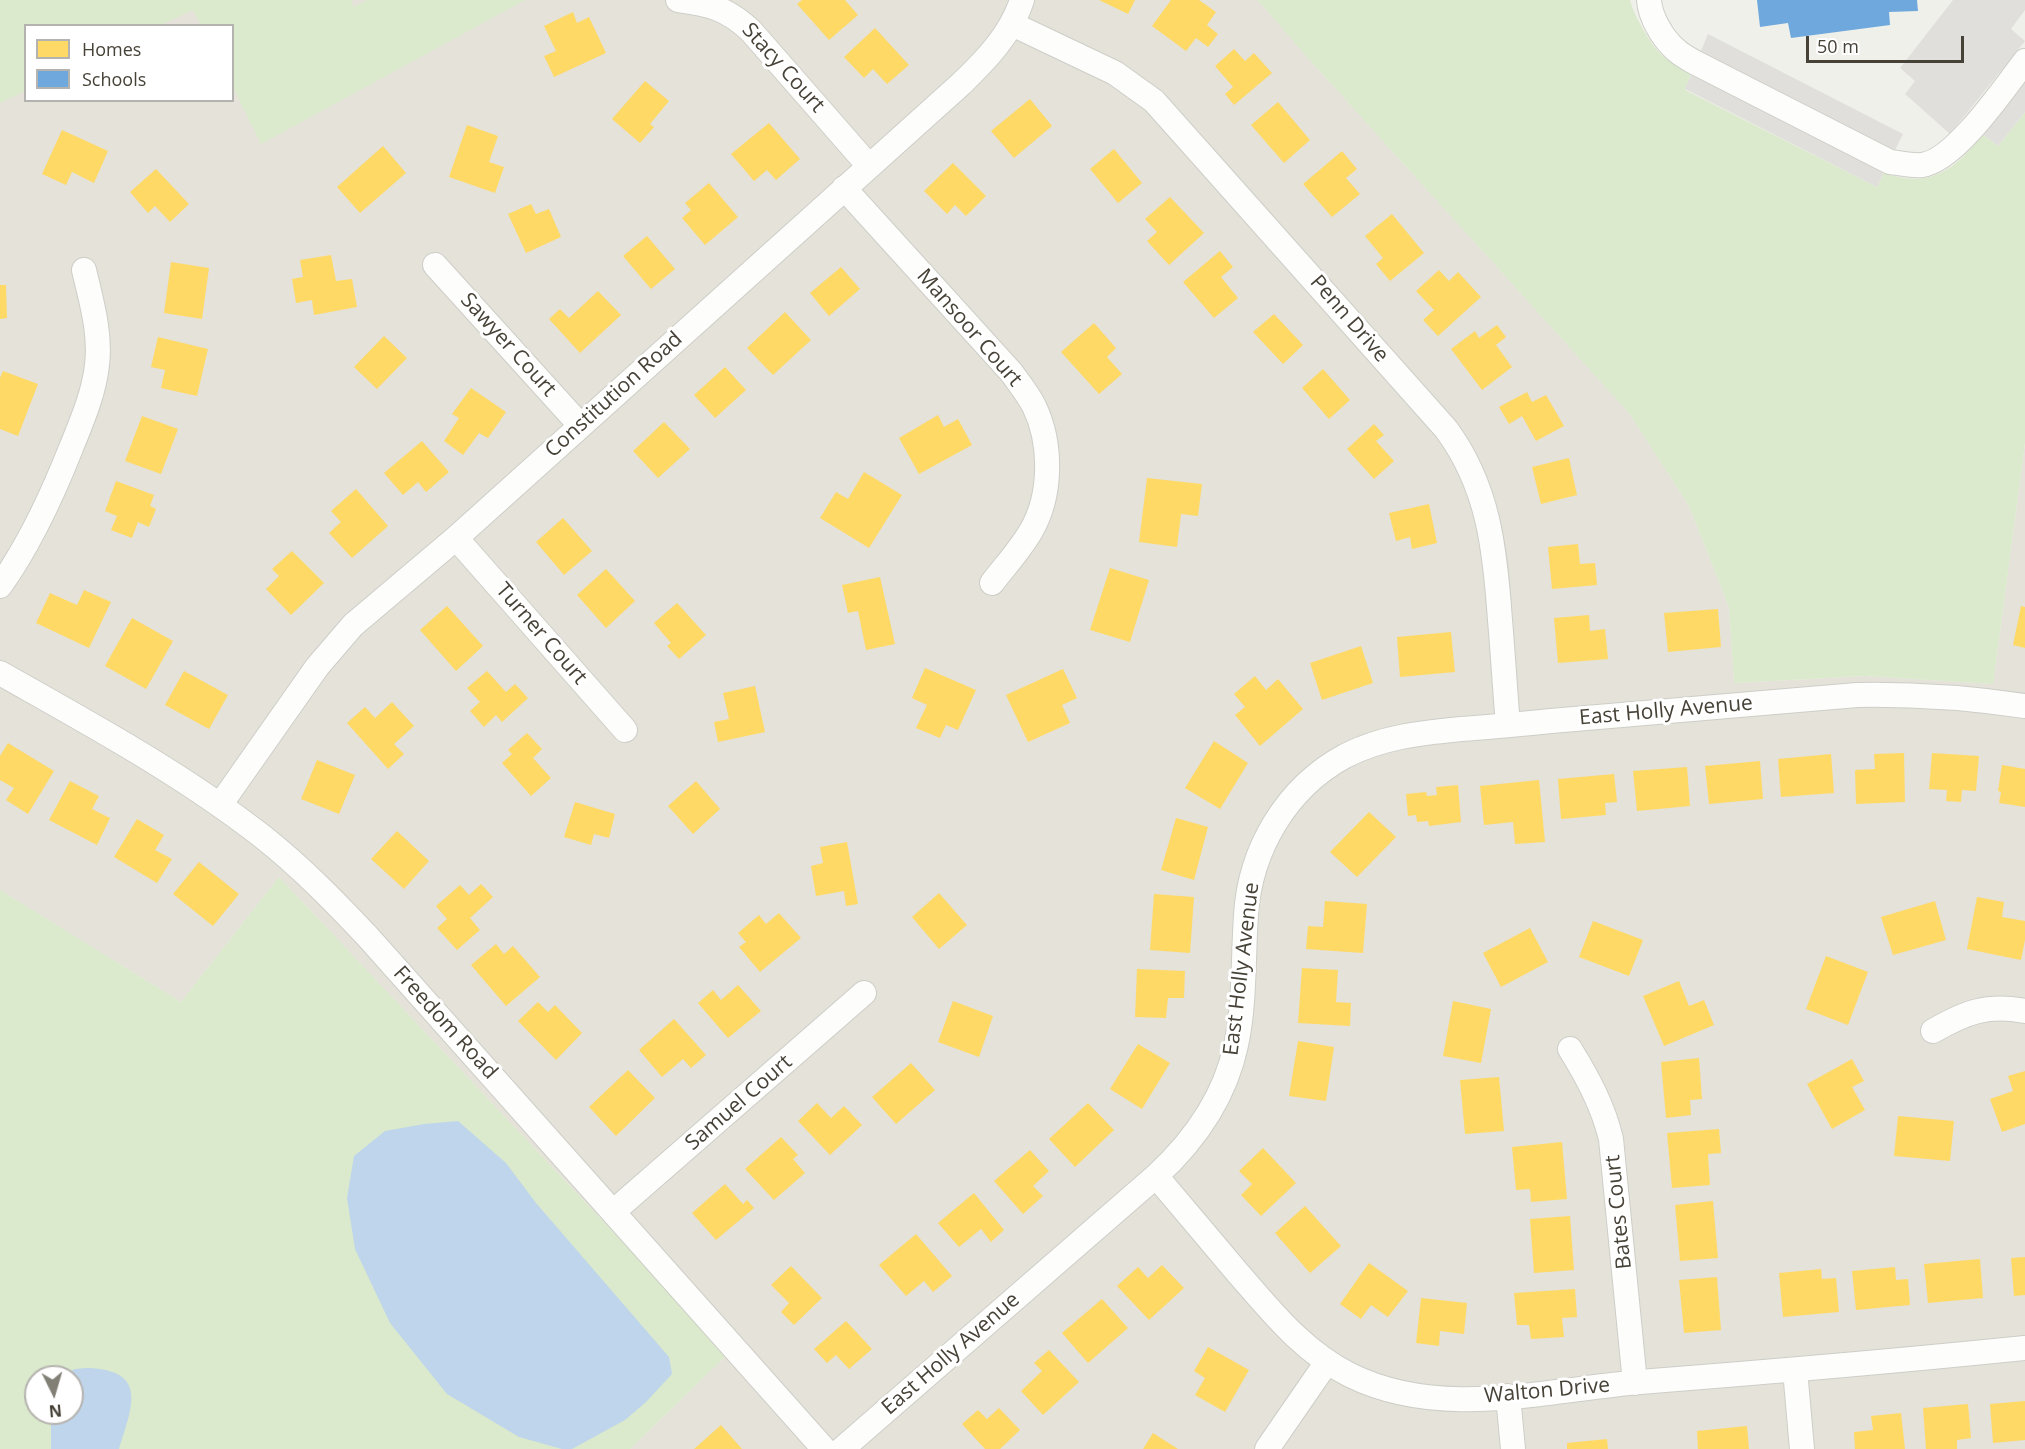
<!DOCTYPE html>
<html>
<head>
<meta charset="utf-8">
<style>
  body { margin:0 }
  #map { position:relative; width:2025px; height:1449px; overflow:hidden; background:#f0f0eb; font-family:"Open Sans",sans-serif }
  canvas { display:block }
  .legend { position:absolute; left:24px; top:24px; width:210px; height:78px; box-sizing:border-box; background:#fff; border:2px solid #b5b3af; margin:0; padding:8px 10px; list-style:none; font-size:18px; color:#474237 }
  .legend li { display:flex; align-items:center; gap:12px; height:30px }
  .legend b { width:30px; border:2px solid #b5b3af }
  .north { position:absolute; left:24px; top:1365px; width:60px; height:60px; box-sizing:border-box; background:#fff; border:2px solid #b5b3af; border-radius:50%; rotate:175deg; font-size:16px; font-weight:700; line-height:24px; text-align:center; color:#474237 }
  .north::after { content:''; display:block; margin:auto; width:21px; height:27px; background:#827f76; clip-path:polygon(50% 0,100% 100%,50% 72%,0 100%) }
  .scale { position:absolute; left:1806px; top:36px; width:158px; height:27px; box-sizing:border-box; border:3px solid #474237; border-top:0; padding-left:8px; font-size:18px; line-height:21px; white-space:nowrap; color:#474237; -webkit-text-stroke:4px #fff; paint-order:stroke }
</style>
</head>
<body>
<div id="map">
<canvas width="2025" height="1449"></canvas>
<ul class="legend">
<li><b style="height:16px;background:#ffd966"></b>Homes</li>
<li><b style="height:16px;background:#6fa8dc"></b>Schools</li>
</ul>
<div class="north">N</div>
<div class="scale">50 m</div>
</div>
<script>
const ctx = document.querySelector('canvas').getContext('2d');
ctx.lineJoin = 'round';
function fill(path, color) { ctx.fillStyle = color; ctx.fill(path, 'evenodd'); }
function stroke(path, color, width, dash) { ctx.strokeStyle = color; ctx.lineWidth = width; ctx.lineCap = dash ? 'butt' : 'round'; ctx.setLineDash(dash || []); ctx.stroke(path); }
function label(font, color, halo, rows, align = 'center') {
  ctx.font = font + ' "Open Sans",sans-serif'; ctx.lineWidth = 6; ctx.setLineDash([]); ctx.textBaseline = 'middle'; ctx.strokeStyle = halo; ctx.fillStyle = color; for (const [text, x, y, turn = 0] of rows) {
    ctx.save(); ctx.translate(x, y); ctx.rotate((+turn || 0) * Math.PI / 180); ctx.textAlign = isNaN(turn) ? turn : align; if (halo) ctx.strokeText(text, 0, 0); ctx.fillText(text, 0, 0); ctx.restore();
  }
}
fill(new Path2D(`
  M 0,0 L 1258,0 L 1306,56 L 1629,413 L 1689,506 L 1729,607 L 1734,683 L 1865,676 L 1993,684 L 2025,443 L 2025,1449 L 630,1449 L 728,1354 L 279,877 L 181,1002 L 0,890 ZM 26,26 L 232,26 L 232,100 L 26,100 Z`), '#e4e2d9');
fill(new Path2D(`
  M 0,0 L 352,0 L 353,7 L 367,0 L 525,0 L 261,144 L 233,87 L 232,26 L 201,25 L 193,10 L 161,25 L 26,26 L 25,91 L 0,103 Z
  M 1258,0 L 1630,0 C 1632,12 1653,49 1663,56 C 1672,63 1682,68 1691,74 L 1685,90 L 1877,187 L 1884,173 C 1930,189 1956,170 1982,134 L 1998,146 L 2025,112 L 2025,443 L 1993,684 L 1865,676 L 1734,683 L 1729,607 L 1689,506 L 1629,413 L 1306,56 Z
  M 279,877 L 728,1354 L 630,1449 L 0,1449 L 0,890 L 181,1002 ZM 36,1377 L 72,1377 L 72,1413 L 36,1413 Z`), '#dbeacc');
fill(new Path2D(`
  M 1953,0 L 2025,0 L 2025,10 L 2011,29 L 2025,41 L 1950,134 L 1905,94 L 1915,81 L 1900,68 Z
  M 1708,34 L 1903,134 L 1877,187 L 1685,89 Z
  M 2025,80 L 2025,112 L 1998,146 L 1982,134 Z`), '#e0dfdb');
fill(new Path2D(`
  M 458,1121 L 506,1163 L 536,1203 L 669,1357 L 672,1374 L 646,1402 L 625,1420 L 572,1449 L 562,1449 L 519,1437 L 447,1394 L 390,1323 L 355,1249 L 347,1198 L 354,1156 L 385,1131 L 424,1124 Z
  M 87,1368 C 149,1370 132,1407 119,1449 L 51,1449 L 51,1413 L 72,1413 L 72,1377 L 58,1377 L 75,1369 Z`), '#bed5ec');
fill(new Path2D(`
  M 802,0 L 845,0 L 858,15 L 829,40 L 797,4 Z
  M 1099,0 L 1135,0 L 1128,14 Z
  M 1171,0 L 1199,0 L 1216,12 L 1207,25 L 1218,34 L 1208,47 L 1196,38 L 1186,51 L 1152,26 Z
  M 573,12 L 577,23 L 589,17 L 606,53 L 554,77 L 544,56 L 556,51 L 544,26 Z
  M 875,28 L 909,65 L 887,84 L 873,69 L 864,78 L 844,57 Z
  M 1234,49 L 1245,61 L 1254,53 L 1272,73 L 1234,105 L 1225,94 L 1233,87 L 1215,66 Z
  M 645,81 L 669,101 L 650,124 L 654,127 L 640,143 L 612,119 Z
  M 1030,99 L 1052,126 L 1014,158 L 991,131 Z
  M 1278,102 L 1310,140 L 1284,163 L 1251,125 Z
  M 769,123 L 800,159 L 776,180 L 767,170 L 754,181 L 731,154 Z
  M 467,125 L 498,136 L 489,162 L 504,167 L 495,193 L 449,177 Z
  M 62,130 L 108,151 L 94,183 L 72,172 L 66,185 L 42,174 Z
  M 383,146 L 406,173 L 360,213 L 337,187 Z
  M 1114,149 L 1142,183 L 1118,203 L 1090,169 Z
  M 1342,151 L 1357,169 L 1346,178 L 1360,194 L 1332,217 L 1303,184 Z
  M 953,163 L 986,196 L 966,216 L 955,205 L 947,214 L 924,191 Z
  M 156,169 L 189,204 L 170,222 L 155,206 L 148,213 L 130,192 Z
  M 709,183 L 738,217 L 705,245 L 682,218 L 691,210 L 685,203 Z
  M 1170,197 L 1204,233 L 1169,265 L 1147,241 L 1157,232 L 1145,219 Z
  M 531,204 L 536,214 L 549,209 L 561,237 L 526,253 L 508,214 Z
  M 1392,214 L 1424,253 L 1390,281 L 1376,264 L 1383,258 L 1365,236 Z
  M 647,236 L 675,269 L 651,289 L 623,256 Z
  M 1220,251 L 1233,267 L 1221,277 L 1238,298 L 1214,318 L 1183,282 Z
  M 331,255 L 336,281 L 352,279 L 357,307 L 314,315 L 312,300 L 296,303 L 292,279 L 303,277 L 300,260 Z
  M 171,262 L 209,268 L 202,319 L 164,313 Z
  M 841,267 L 860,289 L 829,316 L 810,293 Z
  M 1439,270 L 1449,281 L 1458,272 L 1481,297 L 1438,336 L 1423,320 L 1434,310 L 1416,291 Z
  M 0,285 L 6,285 L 7,318 L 0,319 Z
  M 598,291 L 621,315 L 580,353 L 549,319 L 560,309 L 569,318 Z
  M 785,312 L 811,340 L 773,375 L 747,348 Z
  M 1274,314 L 1303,345 L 1283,364 L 1253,332 Z
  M 1094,323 L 1116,348 L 1107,357 L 1122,374 L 1099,394 L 1061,352 Z
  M 1497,325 L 1506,337 L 1496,345 L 1512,367 L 1482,390 L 1451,349 L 1475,331 L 1479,338 Z
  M 384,336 L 407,358 L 377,389 L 354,367 Z
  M 158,337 L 208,349 L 197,396 L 161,388 L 165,370 L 151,367 Z
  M 725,367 L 746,390 L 715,418 L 694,395 Z
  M 1323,369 L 1350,400 L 1329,419 L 1302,388 Z
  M 3,371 L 38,384 L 18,436 L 0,429 L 0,378 Z
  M 471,388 L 506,412 L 488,438 L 479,433 L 463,455 L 444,441 L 459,418 L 452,414 Z
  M 1527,392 L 1532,402 L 1546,395 L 1564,426 L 1536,441 L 1522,416 L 1509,424 L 1499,407 Z
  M 938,415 L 944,427 L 958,419 L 972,445 L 919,474 L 899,438 Z
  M 142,416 L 178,429 L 161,474 L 125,461 Z
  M 664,422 L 690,449 L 658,478 L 633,451 Z
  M 1374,424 L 1384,435 L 1376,441 L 1394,461 L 1374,479 L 1347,449 Z
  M 422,441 L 449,472 L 426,492 L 418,482 L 403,495 L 384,473 Z
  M 1569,458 L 1577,495 L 1541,504 L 1532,467 Z
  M 864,472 L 902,495 L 869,548 L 820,518 L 836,492 L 848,499 Z
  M 1147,478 L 1202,484 L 1198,516 L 1181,514 L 1177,547 L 1139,542 Z
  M 116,481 L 154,495 L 150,506 L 156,509 L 149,527 L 138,522 L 132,538 L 111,530 L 117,516 L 105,511 Z
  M 356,489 L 388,526 L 352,558 L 329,533 L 341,522 L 331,511 Z
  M 1429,504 L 1437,543 L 1412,549 L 1410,537 L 1396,541 L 1389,513 Z
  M 563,518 L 592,551 L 564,575 L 536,542 Z
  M 1578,544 L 1580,564 L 1595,563 L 1597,585 L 1552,589 L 1548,547 Z
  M 292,551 L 324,583 L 291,615 L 266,589 L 279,576 L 272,569 Z
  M 1110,568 L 1149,580 L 1130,642 L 1090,630 Z
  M 606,569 L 635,601 L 606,628 L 577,595 Z
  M 880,577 L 895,644 L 866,650 L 858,611 L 848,613 L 842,585 Z
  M 84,590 L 111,602 L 89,648 L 36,623 L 50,593 L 77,605 Z
  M 677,603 L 706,635 L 679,659 L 667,646 L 671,643 L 654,623 Z
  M 447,606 L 483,646 L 456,671 L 420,630 Z
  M 2021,606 L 2025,607 L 2025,648 L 2013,645 Z
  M 1718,609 L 1721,647 L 1668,652 L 1664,613 Z
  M 1589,615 L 1590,631 L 1605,629 L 1608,659 L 1558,663 L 1554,618 Z
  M 132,618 L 173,641 L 146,689 L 105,666 Z
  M 1451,632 L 1455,672 L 1400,677 L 1397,637 Z
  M 1361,646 L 1373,683 L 1322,700 L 1310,663 Z
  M 925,668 L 976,690 L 958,730 L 946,725 L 940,738 L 916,728 L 927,705 L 912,698 Z
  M 1063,669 L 1077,698 L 1062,705 L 1070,723 L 1028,742 L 1006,695 Z
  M 184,671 L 228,695 L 209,729 L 165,705 Z
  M 487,671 L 506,692 L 515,684 L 528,698 L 502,722 L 496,715 L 484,727 L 470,711 L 480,702 L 467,688 Z
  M 1255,676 L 1266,690 L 1278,679 L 1303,709 L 1260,746 L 1235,715 L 1245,707 L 1234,694 Z
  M 755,686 L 765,732 L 718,742 L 714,722 L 729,719 L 723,693 Z
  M 392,702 L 414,726 L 394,744 L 404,754 L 388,769 L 347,723 L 365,707 L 375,718 Z
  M 527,733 L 542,749 L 533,758 L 551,778 L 531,796 L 502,763 L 512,754 L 508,750 Z
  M 1214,741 L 1248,763 L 1220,809 L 1185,788 Z
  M 8,743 L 54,771 L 28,814 L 6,800 L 14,788 L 0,780 L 0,756 Z
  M 1904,753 L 1905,802 L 1856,804 L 1855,770 L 1875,769 L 1874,754 Z
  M 1932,753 L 1979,756 L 1976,791 L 1962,790 L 1961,802 L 1946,801 L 1947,790 L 1929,789 Z
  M 1831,754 L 1834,793 L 1781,797 L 1778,759 Z
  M 317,760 L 355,775 L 339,814 L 301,799 Z
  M 1760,761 L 1763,799 L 1709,804 L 1705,766 Z
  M 2002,765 L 2025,769 L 2025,807 L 1999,803 L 2001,792 L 1998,791 Z
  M 1687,767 L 1690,806 L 1637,811 L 1633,771 Z
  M 1614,774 L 1617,802 L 1605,803 L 1606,815 L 1561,819 L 1558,779 Z
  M 1539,780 L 1545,842 L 1515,844 L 1513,822 L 1484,825 L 1480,786 Z
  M 70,781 L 99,796 L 92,809 L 110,818 L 97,845 L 49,820 Z
  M 696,781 L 720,809 L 693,834 L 668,806 Z
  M 1458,785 L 1461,822 L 1429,826 L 1428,821 L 1417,822 L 1416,815 L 1408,816 L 1406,794 L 1426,792 L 1427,796 L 1437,795 L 1436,787 Z
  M 575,802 L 615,814 L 609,838 L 594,834 L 591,845 L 564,837 Z
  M 1369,812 L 1396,837 L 1357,877 L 1330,852 Z
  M 1176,818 L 1208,827 L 1194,880 L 1161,870 Z
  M 137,819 L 164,835 L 155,850 L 172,859 L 157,883 L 114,857 Z
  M 397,831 L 429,861 L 404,889 L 371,859 Z
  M 847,842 L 858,904 L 846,906 L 844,891 L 816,896 L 811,866 L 823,863 L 820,847 Z
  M 199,862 L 239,894 L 213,926 L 173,894 Z
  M 481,884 L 493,897 L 470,918 L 480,930 L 457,950 L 437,928 L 447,919 L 436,906 L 460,885 L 469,895 Z
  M 939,893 L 967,925 L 939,949 L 912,917 Z
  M 1154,894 L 1194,897 L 1190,953 L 1150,950 Z
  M 1977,897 L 2004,902 L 2002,917 L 2025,921 L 2025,940 L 2021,960 L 1967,949 Z
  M 1325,901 L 1367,904 L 1363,953 L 1306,949 L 1308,926 L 1323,927 Z
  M 1935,901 L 1946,940 L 1893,955 L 1881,917 Z
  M 779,913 L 801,938 L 760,972 L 739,947 L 746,942 L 738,933 L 759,915 L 766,924 Z
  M 1593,921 L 1643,940 L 1629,976 L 1579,957 Z
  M 1530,928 L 1548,962 L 1501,987 L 1483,953 Z
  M 496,944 L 504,954 L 513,946 L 540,977 L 506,1006 L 471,965 Z
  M 1826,956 L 1868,972 L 1848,1025 L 1806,1009 Z
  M 1302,968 L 1338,970 L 1336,1002 L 1351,1003 L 1350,1026 L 1298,1023 Z
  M 1137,969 L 1185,971 L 1184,998 L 1168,998 L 1166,1018 L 1135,1017 Z
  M 1679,981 L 1689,1006 L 1704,1000 L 1714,1025 L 1664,1046 L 1643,996 Z
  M 738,985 L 761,1011 L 728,1038 L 698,1003 L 713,990 L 721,1000 Z
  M 953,1001 L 993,1016 L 979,1057 L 938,1042 Z
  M 1453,1001 L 1491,1009 L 1481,1063 L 1443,1056 Z
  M 538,1002 L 548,1012 L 555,1005 L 582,1033 L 556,1060 L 518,1021 Z
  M 674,1019 L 706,1055 L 691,1068 L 683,1059 L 662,1077 L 639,1050 Z
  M 1298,1041 L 1334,1047 L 1326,1101 L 1289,1096 Z
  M 1138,1044 L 1170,1063 L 1142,1109 L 1110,1089 Z
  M 1699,1058 L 1702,1099 L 1690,1100 L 1691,1115 L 1666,1118 L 1661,1062 Z
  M 1852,1059 L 1864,1081 L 1852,1087 L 1865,1110 L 1832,1129 L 1807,1084 Z
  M 911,1063 L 935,1090 L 896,1124 L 872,1097 Z
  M 628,1070 L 655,1098 L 616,1136 L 589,1107 Z
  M 2025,1071 L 2025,1124 L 2002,1132 L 1990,1099 L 2013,1091 L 2008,1076 Z
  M 1499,1077 L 1504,1131 L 1465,1134 L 1460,1080 Z
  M 817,1103 L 831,1118 L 844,1106 L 862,1125 L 830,1155 L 798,1121 Z
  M 1088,1103 L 1114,1130 L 1075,1167 L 1049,1139 Z
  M 1898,1116 L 1954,1121 L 1950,1161 L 1894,1156 Z
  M 1719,1129 L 1721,1153 L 1708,1154 L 1710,1185 L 1672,1188 L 1667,1133 Z
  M 781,1137 L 798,1155 L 793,1159 L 805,1173 L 774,1200 L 745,1169 Z
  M 1562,1142 L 1567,1199 L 1531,1202 L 1530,1189 L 1516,1190 L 1512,1147 Z
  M 1263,1148 L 1296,1183 L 1261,1216 L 1241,1195 L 1252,1184 L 1239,1171 Z
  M 1030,1150 L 1049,1171 L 1033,1186 L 1043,1196 L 1023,1214 L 994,1181 Z
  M 725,1184 L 743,1204 L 747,1200 L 754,1208 L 716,1240 L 692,1213 Z
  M 974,1193 L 1004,1230 L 991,1242 L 981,1229 L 959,1247 L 938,1223 Z
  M 1713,1201 L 1718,1258 L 1680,1261 L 1675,1205 Z
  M 1305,1206 L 1341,1246 L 1310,1273 L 1275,1233 Z
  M 1570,1216 L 1574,1270 L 1534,1273 L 1530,1219 Z
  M 916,1234 L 952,1276 L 933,1292 L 924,1281 L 906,1296 L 879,1265 Z
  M 2025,1257 L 2025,1295 L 2014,1296 L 2011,1258 Z
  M 1980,1259 L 1983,1298 L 1928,1303 L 1924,1264 Z
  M 1369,1263 L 1408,1291 L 1388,1317 L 1371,1305 L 1361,1319 L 1340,1304 Z
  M 1162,1265 L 1184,1288 L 1149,1320 L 1117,1286 L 1138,1267 L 1148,1278 Z
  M 791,1266 L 822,1298 L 794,1325 L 781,1312 L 789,1303 L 771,1285 Z
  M 1895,1267 L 1896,1280 L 1908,1279 L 1910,1305 L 1856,1310 L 1852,1271 Z
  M 1821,1269 L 1822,1279 L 1836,1278 L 1839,1312 L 1783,1317 L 1779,1273 Z
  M 1717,1277 L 1721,1330 L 1684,1333 L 1679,1280 Z
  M 1575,1289 L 1577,1317 L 1562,1318 L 1564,1337 L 1531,1339 L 1529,1325 L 1517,1325 L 1514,1293 Z
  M 1421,1298 L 1467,1303 L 1464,1334 L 1440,1331 L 1439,1346 L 1416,1343 Z
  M 1102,1299 L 1128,1328 L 1088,1363 L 1062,1333 Z
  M 846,1321 L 872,1349 L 849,1369 L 836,1355 L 827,1363 L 814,1349 Z
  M 1208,1347 L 1249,1370 L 1225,1412 L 1195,1395 L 1205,1378 L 1194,1371 Z
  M 1049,1350 L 1079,1382 L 1043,1415 L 1021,1391 L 1042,1371 L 1034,1363 Z
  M 2025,1401 L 2025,1440 L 1993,1443 L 1990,1404 Z
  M 1968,1404 L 1971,1438 L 1957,1440 L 1957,1449 L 1926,1449 L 1923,1408 Z
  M 999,1408 L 1020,1430 L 1000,1449 L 985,1449 L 962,1424 L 978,1410 L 987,1419 Z
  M 1901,1413 L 1905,1449 L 1855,1449 L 1854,1432 L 1873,1430 L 1871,1416 Z
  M 721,1425 L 742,1449 L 694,1449 Z
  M 1747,1426 L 1749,1449 L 1698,1449 L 1697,1431 Z
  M 1153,1433 L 1178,1449 L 1143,1449 Z
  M 1607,1439 L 1608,1449 L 1567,1449 L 1567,1443 Z`), '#ffd966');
fill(new Path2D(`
  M 1757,0 L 1917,0 L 1918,11 L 1889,12 L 1890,25 L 1791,38 L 1788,23 L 1760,27 Z`), '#6fa8dc');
const minor = new Path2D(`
  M 678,0 C 710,4 728,9 751,31 L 869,166
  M 1649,0 C 1650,17 1663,39 1676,50 C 1681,55 1689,59 1696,63 L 1890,162 C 1900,163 1912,166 1922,165 C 1955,161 2005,87 2025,61
  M 1012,24 L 1115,73 L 1154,101 L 1446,429 C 1489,487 1495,550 1500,620 C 1503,655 1505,690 1508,725
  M 844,188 L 1011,372 C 1019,383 1028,394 1034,406 C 1052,443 1052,495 1031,531 C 1020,550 1005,566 992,583
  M 435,265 L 580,425
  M 456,538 L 625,730
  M 0,586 C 30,544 52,496 71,448 C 82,421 94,393 97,365 C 101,333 91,300 84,270
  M 0,673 C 90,724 181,773 263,837 C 301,867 335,902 368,937 L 824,1449
  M 220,805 L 317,667 L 353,625 L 456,538 L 961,84 C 987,59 1011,34 1022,0
  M 1933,1031 C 1966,1012 1987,1004 2025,1011
  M 1570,1049 C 1588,1078 1603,1106 1611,1139 L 1635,1383
  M 1156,1176 C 1183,1208 1210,1240 1237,1272 C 1271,1311 1303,1352 1350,1375 C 1440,1420 1546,1390 1640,1382 C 1769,1372 1897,1361 2025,1348
  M 613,1212 L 864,993
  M 1795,1370 L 1802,1449
  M 1508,1396 L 1513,1449
  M 842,1449 L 1156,1176 C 1194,1141 1225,1097 1236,1045 C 1245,1004 1243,958 1246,915 C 1250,850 1286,788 1345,756 C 1382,737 1420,733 1461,729 C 1491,727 1521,724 1551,721 C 1653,713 1755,703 1857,695 C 1913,694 1969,698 2025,706
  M 1267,1449 L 1327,1362`);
stroke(minor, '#cecec8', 26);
stroke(minor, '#fdfdfc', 24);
label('21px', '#474237', '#fff', [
  ["Stacy Court",783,68,48],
  ["Penn Drive",1349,319,49],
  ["Mansoor Court",969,328,49],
  ["Sawyer Court",508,345,48],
  ["Constitution Road",614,395,-42],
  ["Turner Court",541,634,49],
  ["East Holly Avenue",1666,711,-5],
  ["East Holly Avenue",1242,969,-83],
  ["Freedom Road",445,1023,48],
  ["Samuel Court",739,1103,-41],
  ["Bates Court",1619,1212,-96],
  ["East Holly Avenue",951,1354,-41],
  ["Walton Drive",1547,1391,-5]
]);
</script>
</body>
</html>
